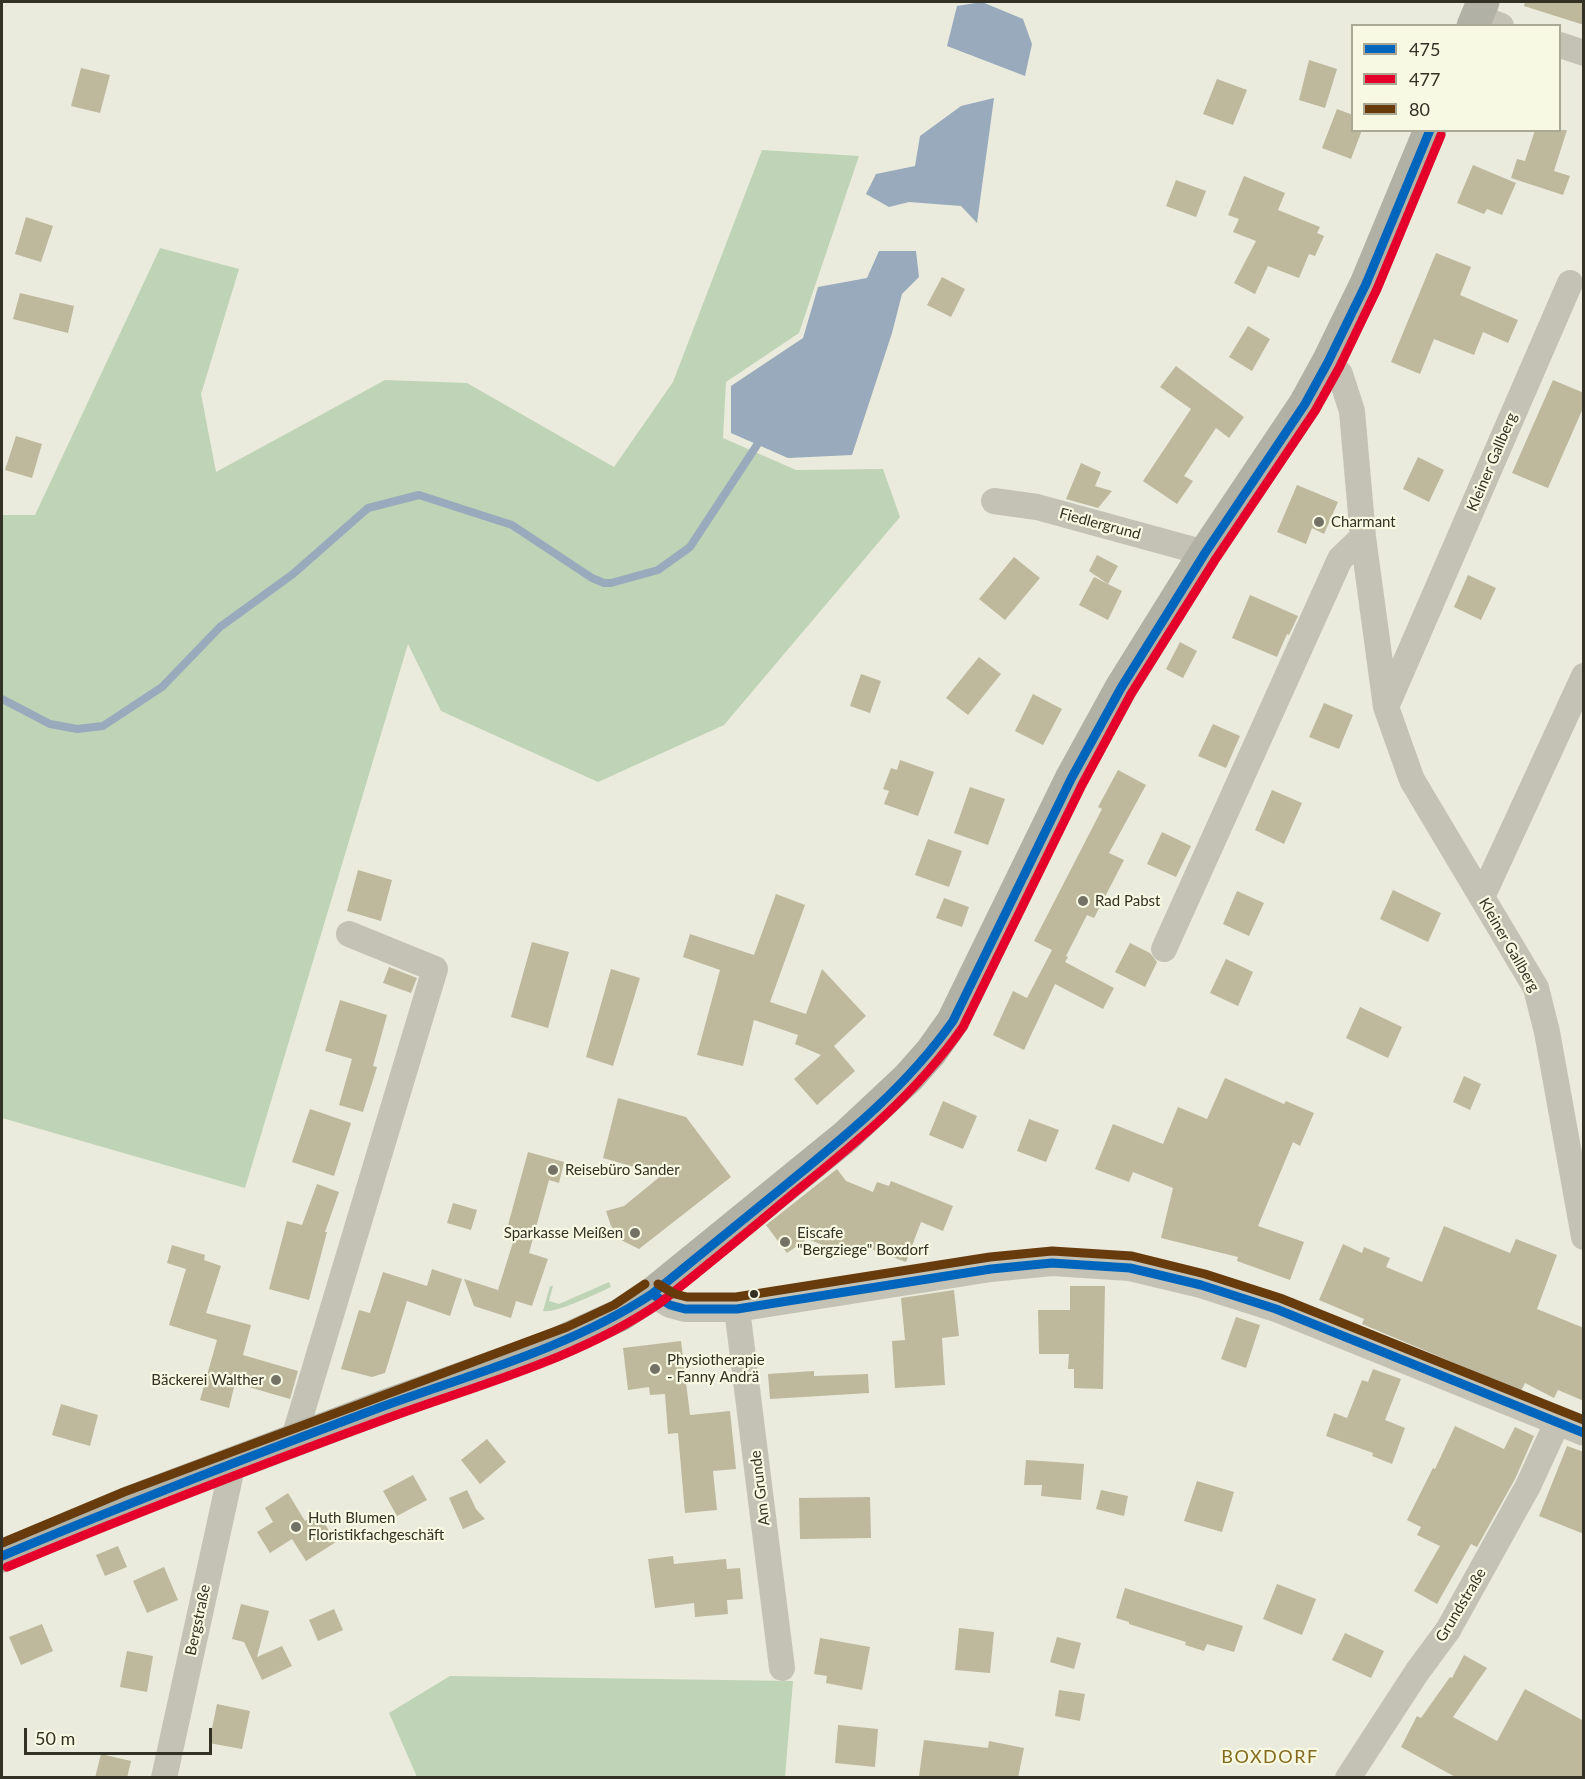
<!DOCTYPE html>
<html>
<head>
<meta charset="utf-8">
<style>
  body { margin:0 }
  #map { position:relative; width:1585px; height:1779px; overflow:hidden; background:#eaebdc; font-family:Lato,sans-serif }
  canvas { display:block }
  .frame { position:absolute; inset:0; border:3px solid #333125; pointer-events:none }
  .legend { position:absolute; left:1351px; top:24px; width:210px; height:108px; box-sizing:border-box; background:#f7f9e2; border:2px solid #a9a996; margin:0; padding:8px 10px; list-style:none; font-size:18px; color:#333125 }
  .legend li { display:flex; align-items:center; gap:12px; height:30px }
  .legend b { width:30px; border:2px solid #a9a996 }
  .scale { position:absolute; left:24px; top:1728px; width:188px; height:27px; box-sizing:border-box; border:3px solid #333125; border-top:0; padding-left:8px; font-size:18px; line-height:21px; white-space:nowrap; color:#333125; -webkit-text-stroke:4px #f7f9e2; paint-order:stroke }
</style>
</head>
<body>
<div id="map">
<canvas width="1585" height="1779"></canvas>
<div class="frame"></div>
<ul class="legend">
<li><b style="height:8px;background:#0065bd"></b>475</li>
<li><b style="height:8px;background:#e4002b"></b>477</li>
<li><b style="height:8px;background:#683b0c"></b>80</li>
</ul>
<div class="scale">50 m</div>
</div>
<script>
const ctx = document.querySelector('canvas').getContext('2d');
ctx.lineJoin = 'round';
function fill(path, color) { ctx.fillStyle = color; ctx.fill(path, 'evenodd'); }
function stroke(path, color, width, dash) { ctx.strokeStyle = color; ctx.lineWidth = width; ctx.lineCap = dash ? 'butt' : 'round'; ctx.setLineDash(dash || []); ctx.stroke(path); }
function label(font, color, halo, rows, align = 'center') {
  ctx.font = font + ' Lato,sans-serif'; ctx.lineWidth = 4.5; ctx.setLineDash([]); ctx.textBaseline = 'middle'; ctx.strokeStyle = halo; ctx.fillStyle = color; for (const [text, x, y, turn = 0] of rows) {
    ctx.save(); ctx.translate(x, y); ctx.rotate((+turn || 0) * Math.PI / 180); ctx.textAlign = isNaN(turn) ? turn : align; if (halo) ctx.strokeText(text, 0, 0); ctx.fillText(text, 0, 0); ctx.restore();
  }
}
fill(new Path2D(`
  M 762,150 L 859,156 L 799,333 L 726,382 L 723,438 L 796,470 L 883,469 L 900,517 L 724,725 L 598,782 L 441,711 L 408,644 L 245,1188 L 2,1118 L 2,515 L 35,515 L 160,248 L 239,269 L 201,394 L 216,472 L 385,380 L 467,383 L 614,467 L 673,382 Z
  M 609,1282 L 611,1287 C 596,1294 557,1313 543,1311 L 550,1286 L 553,1286 L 549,1301 L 559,1304 Z
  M 450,1676 L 793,1681 L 785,1777 L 417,1777 L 389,1713 Z`), '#bfd3b6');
fill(new Path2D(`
  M 982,2 L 1023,19 L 1032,44 L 1025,76 L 947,46 L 957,6 Z
  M 994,98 L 977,223 L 961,206 L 909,202 L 889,207 L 866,194 L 876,174 L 915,166 L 920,136 L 961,106 Z
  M 879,251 L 916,251 L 919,277 L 902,294 L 892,333 L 852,455 L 788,458 L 731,433 L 731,386 L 803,338 L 818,287 L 867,278 Z`), '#98aabc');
stroke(new Path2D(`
  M 2,699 L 50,724 L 77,729 L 103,726 L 162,687 L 220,627 L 293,574 L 368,508 L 419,495 L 512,525 L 592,578 L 604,583 L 611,583 L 658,570 L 690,547 L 757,445`), '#98aabc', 8);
fill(new Path2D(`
  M 1525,2 L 1584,2 L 1584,25 L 1524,6 Z
  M 1309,60 L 1337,69 L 1325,108 L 1299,100 Z
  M 81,68 L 110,75 L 100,113 L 71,106 Z
  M 1217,79 L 1247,90 L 1233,125 L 1203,114 Z
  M 1337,109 L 1353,115 L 1353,130 L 1362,130 L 1351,159 L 1322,148 Z
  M 1535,130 L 1567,130 L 1554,171 L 1570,176 L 1563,195 L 1511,178 L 1517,159 L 1525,161 Z
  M 1473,165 L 1516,183 L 1502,215 L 1487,209 L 1484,214 L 1457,203 Z
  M 1244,176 L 1285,193 L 1278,210 L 1320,227 L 1317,233 L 1324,236 L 1315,256 L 1309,254 L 1299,278 L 1268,266 L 1255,294 L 1234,283 L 1256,241 L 1233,232 L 1239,219 L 1228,215 Z
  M 1176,180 L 1206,191 L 1196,217 L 1166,206 Z
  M 26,217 L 53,226 L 41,262 L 15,254 Z
  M 1436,253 L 1471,267 L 1460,295 L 1518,320 L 1508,343 L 1483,332 L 1474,355 L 1434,339 L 1420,374 L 1391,362 Z
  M 942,277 L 965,289 L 951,317 L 927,305 Z
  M 20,293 L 74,306 L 68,333 L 13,319 Z
  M 1248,326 L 1270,339 L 1252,371 L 1229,357 Z
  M 1176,366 L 1244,417 L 1229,438 L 1216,428 L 1184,476 L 1193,481 L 1177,504 L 1143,481 L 1191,409 L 1160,387 Z
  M 1553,380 L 1584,393 L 1584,406 L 1548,488 L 1512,473 Z
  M 16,436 L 42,444 L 32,478 L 5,470 Z
  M 1418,457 L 1444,470 L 1429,502 L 1403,489 Z
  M 1081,463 L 1101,472 L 1095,486 L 1112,491 L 1098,508 L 1066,499 Z
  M 1297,485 L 1338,502 L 1324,534 L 1312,528 L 1306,544 L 1277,532 Z
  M 1097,555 L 1118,566 L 1108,584 L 1089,571 Z
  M 1014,557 L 1040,578 L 1005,620 L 979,599 Z
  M 1468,575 L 1496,588 L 1481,620 L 1454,607 Z
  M 1094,577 L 1122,591 L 1108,620 L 1079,605 Z
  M 1250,595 L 1298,616 L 1289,635 L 1287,634 L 1277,657 L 1232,638 Z
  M 1180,642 L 1197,651 L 1183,678 L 1166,669 Z
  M 979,657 L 1001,674 L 968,715 L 946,698 Z
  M 861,674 L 881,681 L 870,713 L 850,706 Z
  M 1033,694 L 1062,709 L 1043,745 L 1015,731 Z
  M 1324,703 L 1353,715 L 1339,749 L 1309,737 Z
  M 1213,724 L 1240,736 L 1226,768 L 1198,756 Z
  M 900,760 L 934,772 L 918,816 L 884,804 L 889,791 L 883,789 L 891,768 L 897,770 Z
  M 1118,770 L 1146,785 L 1109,853 L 1124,860 L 1094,918 L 1087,915 L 1066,956 L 1068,957 L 1065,962 L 1114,988 L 1103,1009 L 1055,984 L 1024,1050 L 993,1035 L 1013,991 L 1027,998 L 1052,950 L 1034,941 L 1102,809 L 1098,807 Z
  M 970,787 L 1005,799 L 988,845 L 954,833 Z
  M 1272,790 L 1302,803 L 1284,844 L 1255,830 Z
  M 1162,832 L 1191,846 L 1176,877 L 1147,864 Z
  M 928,839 L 962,851 L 949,887 L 915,875 Z
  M 358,870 L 392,880 L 381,921 L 347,911 Z
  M 1393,890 L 1441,913 L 1428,942 L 1380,919 Z
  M 1237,891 L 1264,903 L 1249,936 L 1223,924 Z
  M 776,894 L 805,905 L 770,1002 L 806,1014 L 822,969 L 866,1016 L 834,1046 L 855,1071 L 817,1105 L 794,1079 L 821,1055 L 795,1044 L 798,1035 L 754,1020 L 743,1066 L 697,1055 L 720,970 L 683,957 L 690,934 L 754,955 Z
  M 944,898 L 969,907 L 962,927 L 936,918 Z
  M 532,942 L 569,952 L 548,1028 L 511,1017 Z
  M 1130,943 L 1150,953 L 1157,962 L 1145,987 L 1115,972 Z
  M 1226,959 L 1253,972 L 1238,1006 L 1210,993 Z
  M 389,967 L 417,978 L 411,993 L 383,983 Z
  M 611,969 L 640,978 L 613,1066 L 586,1057 Z
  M 340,1000 L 387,1015 L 373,1066 L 377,1067 L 363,1112 L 339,1105 L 352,1059 L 325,1051 Z
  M 1360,1007 L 1402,1027 L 1388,1058 L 1346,1038 Z
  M 1464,1076 L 1481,1084 L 1470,1110 L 1453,1102 Z
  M 1225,1078 L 1284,1104 L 1286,1101 L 1314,1113 L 1300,1146 L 1293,1142 L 1258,1226 L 1304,1242 L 1290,1280 L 1237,1261 L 1238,1257 L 1161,1238 L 1173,1188 L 1133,1172 L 1129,1182 L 1095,1169 L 1113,1124 L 1163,1144 L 1178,1107 L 1207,1119 Z
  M 618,1098 L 686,1117 L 731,1177 L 639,1249 L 621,1240 L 611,1226 L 606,1211 L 624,1206 L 662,1175 L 603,1158 Z
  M 943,1101 L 977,1116 L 963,1149 L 929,1135 Z
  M 310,1109 L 351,1123 L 334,1176 L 292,1162 Z
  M 1029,1119 L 1059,1130 L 1046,1162 L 1017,1151 Z
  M 528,1152 L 564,1162 L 559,1183 L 549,1180 L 529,1253 L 548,1259 L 532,1306 L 516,1301 L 511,1318 L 474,1306 L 464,1279 L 498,1290 L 514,1239 L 505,1236 Z
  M 837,1169 L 846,1181 L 873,1192 L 877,1182 L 889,1186 L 891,1181 L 953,1206 L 943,1231 L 921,1222 L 906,1262 L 863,1246 L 858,1258 L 807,1239 L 787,1253 L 766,1225 Z
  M 317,1184 L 339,1192 L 325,1232 L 327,1232 L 309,1300 L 269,1289 L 287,1221 L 302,1225 Z
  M 453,1203 L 477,1210 L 471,1230 L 447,1223 Z
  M 1444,1226 L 1510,1253 L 1516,1239 L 1557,1255 L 1537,1309 L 1584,1328 L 1584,1401 L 1558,1390 L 1554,1398 L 1525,1383 L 1521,1391 L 1362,1324 L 1364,1319 L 1319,1300 L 1343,1244 L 1362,1253 L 1364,1247 L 1390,1258 L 1386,1267 L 1422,1282 Z
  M 172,1245 L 205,1255 L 204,1260 L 221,1266 L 206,1313 L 251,1325 L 243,1355 L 298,1371 L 290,1399 L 235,1383 L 229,1408 L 200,1400 L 217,1340 L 169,1325 L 186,1269 L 167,1263 Z
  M 432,1269 L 462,1279 L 450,1316 L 407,1301 L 385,1373 L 372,1377 L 341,1369 L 359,1310 L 370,1313 L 383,1272 L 427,1286 Z
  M 1070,1286 L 1105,1286 L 1103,1389 L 1074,1388 L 1074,1369 L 1068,1369 L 1069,1354 L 1039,1354 L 1038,1310 L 1070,1310 Z
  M 954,1290 L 959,1336 L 942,1338 L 945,1385 L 895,1388 L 892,1341 L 905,1340 L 901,1298 Z
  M 1236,1317 L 1260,1325 L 1246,1368 L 1221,1359 Z
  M 681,1341 L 690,1415 L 730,1411 L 736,1469 L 713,1471 L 717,1510 L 685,1513 L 678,1433 L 668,1434 L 665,1394 L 650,1395 L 649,1387 L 628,1390 L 623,1348 Z
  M 1373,1369 L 1401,1379 L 1385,1420 L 1405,1428 L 1392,1464 L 1372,1456 L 1373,1453 L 1326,1436 L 1334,1413 L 1347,1418 L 1362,1380 L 1368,1382 Z
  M 814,1371 L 814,1376 L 868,1374 L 869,1393 L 770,1399 L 768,1374 Z
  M 61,1404 L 98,1415 L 90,1446 L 52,1435 Z
  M 1455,1426 L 1504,1449 L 1515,1427 L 1534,1436 L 1515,1479 L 1477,1547 L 1471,1544 L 1437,1604 L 1414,1591 L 1440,1546 L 1417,1535 L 1421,1527 L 1407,1520 L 1433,1468 L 1435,1469 Z
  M 487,1439 L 506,1462 L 480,1484 L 461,1460 Z
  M 1567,1446 L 1584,1452 L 1584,1534 L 1539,1516 Z
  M 1026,1460 L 1084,1464 L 1081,1500 L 1041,1496 L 1042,1485 L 1024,1485 Z
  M 413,1475 L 427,1500 L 397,1516 L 383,1491 Z
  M 1197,1481 L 1234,1492 L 1222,1532 L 1184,1521 Z
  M 467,1490 L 476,1509 L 485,1519 L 463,1529 L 449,1498 Z
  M 1101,1490 L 1128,1496 L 1124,1516 L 1096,1509 Z
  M 288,1493 L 305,1521 L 318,1513 L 336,1542 L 306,1561 L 292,1539 L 270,1553 L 257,1532 L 273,1522 L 265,1508 Z
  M 870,1497 L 871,1538 L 800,1539 L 799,1498 Z
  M 118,1546 L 127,1567 L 105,1576 L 96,1555 Z
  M 673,1556 L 674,1564 L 726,1559 L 727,1569 L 740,1568 L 743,1599 L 727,1600 L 728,1614 L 695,1617 L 694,1603 L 655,1608 L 648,1559 Z
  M 164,1567 L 178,1600 L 147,1613 L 133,1581 Z
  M 1277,1584 L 1316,1599 L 1302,1635 L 1263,1619 Z
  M 1125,1588 L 1243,1626 L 1234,1652 L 1207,1644 L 1204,1651 L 1185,1645 L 1186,1642 L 1129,1624 L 1129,1622 L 1116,1618 Z
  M 241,1604 L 269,1611 L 257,1657 L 282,1646 L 292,1666 L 262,1680 L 244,1642 L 232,1639 Z
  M 334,1609 L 343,1630 L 318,1641 L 309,1620 Z
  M 42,1624 L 53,1651 L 21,1665 L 9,1637 Z
  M 959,1628 L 994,1632 L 990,1673 L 955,1670 Z
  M 1345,1633 L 1384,1651 L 1371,1678 L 1332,1660 Z
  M 1057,1637 L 1081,1643 L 1074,1669 L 1050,1662 Z
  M 820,1638 L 870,1647 L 862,1690 L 826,1683 L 827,1676 L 814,1674 Z
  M 127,1651 L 153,1656 L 147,1692 L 120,1687 Z
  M 1464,1655 L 1487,1668 L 1453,1717 L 1497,1741 L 1525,1689 L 1584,1721 L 1584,1778 L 1457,1778 L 1401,1747 L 1417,1716 L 1421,1718 L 1450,1677 L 1452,1678 Z
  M 1059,1690 L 1085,1694 L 1080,1721 L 1055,1716 Z
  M 217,1704 L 250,1711 L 242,1749 L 209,1743 Z
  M 838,1725 L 878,1729 L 875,1767 L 835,1763 Z
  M 924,1740 L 988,1748 L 989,1741 L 1024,1748 L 1018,1778 L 919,1776 Z
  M 101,1754 L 131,1761 L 127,1778 L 95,1778 Z`), '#beb89d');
stroke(new Path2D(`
  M 1477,17 L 1501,26
  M 1560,45 L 1584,53
  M 1328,362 L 1340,374 L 1352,411 L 1363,537 L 1386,707 L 1412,780 L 1536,988 L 1547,1032 L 1584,1237
  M 994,501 L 1037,507 L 1205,553
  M 1386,707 L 1570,283
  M 1482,897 L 1584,676
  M 1164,949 L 1340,559 L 1363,537
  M 652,1294 L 670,1305 L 685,1309 L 737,1309 L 991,1269 L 1052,1263 L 1130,1268 L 1201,1285 L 1276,1309 L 1584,1433
  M 737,1309 L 782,1668
  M 293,1441 L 435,969 L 349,934
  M 164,1778 L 233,1463
  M 1348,1778 L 1417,1672 L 1448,1630 L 1528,1486 L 1557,1423`), '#c3c2b5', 26);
stroke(new Path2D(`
  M 1473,26 L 1483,2
  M 2,1556 L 128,1503 L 385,1406 L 552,1346 L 620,1315 L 652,1294 L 846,1136 L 908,1078 L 931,1052 L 953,1021 L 1071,779 L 1121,688 L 1205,553 L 1305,404 L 1328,362 L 1366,284 L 1430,130`), '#b1b1a5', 33);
stroke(new Path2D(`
  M 652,1294 L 670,1305 L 685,1309 L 737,1309 L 991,1269 L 1052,1263 L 1130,1268 L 1201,1285 L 1276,1309 L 1584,1433
  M 2,1556 C 128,1503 256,1454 384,1406 C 475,1373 571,1347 652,1294 C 697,1257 742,1221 787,1184 C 848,1134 907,1086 953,1021 L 1071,779 L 1121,688 L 1205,553 L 1305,404 L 1328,362 L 1366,284 L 1430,130`), '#0065bd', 9);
stroke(new Path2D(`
  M 7,1567 C 133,1514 260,1465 388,1418 C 480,1384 578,1359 660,1303 C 705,1267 750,1230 794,1193 C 856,1143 917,1093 963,1027 L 1082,785 L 1131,694 L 1215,560 L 1315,411 L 1339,368 L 1377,289 L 1441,135`), '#e4002b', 9);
stroke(new Path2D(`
  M 658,1284 L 675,1294 L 687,1297 L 736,1297 L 990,1257 L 1052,1251 L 1132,1256 L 1205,1274 L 1280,1298 L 1584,1420
  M 2,1543 L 124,1492 L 567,1327 L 614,1305 L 645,1284`), '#683b0c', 9);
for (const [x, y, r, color] of [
  [1319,522,6,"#737265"],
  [1083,901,6,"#737265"],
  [553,1170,6,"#737265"],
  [635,1233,6,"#737265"],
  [785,1242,6,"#737265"],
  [754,1294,5,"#333125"],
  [655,1369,6,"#737265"],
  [276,1380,6,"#737265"],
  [296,1527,6,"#737265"]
]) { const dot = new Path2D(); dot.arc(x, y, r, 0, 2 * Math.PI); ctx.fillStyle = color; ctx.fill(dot); stroke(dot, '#f7f9e2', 2); }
label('15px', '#333125', '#f7f9e2', [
  ["Kleiner Gallberg",1492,462,-67],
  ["Fiedlergrund",1100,524,15],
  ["Kleiner Gallberg",1509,945,60],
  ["Am Grunde",760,1488,-97],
  ["Grundstraße",1461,1605,-59],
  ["Bergstraße",198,1620,-78]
]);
label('15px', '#333125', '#f7f9e2', [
  ["Charmant",1331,522],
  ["Rad Pabst",1095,901],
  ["Reisebüro Sander",565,1170],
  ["Sparkasse Meißen",623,1233,"right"],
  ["Eiscafe",797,1233],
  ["\"Bergziege\" Boxdorf",797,1250],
  ["Physiotherapie",667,1360],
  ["- Fanny Andrä",667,1377],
  ["Bäckerei Walther",264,1380,"right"],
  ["Huth Blumen",308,1518],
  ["Floristikfachgeschäft",308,1535]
], 'left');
ctx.letterSpacing = '1.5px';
label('18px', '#836a1d', '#f7f9e2', [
  ["BOXDORF",1270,1757]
]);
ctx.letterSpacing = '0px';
</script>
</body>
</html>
